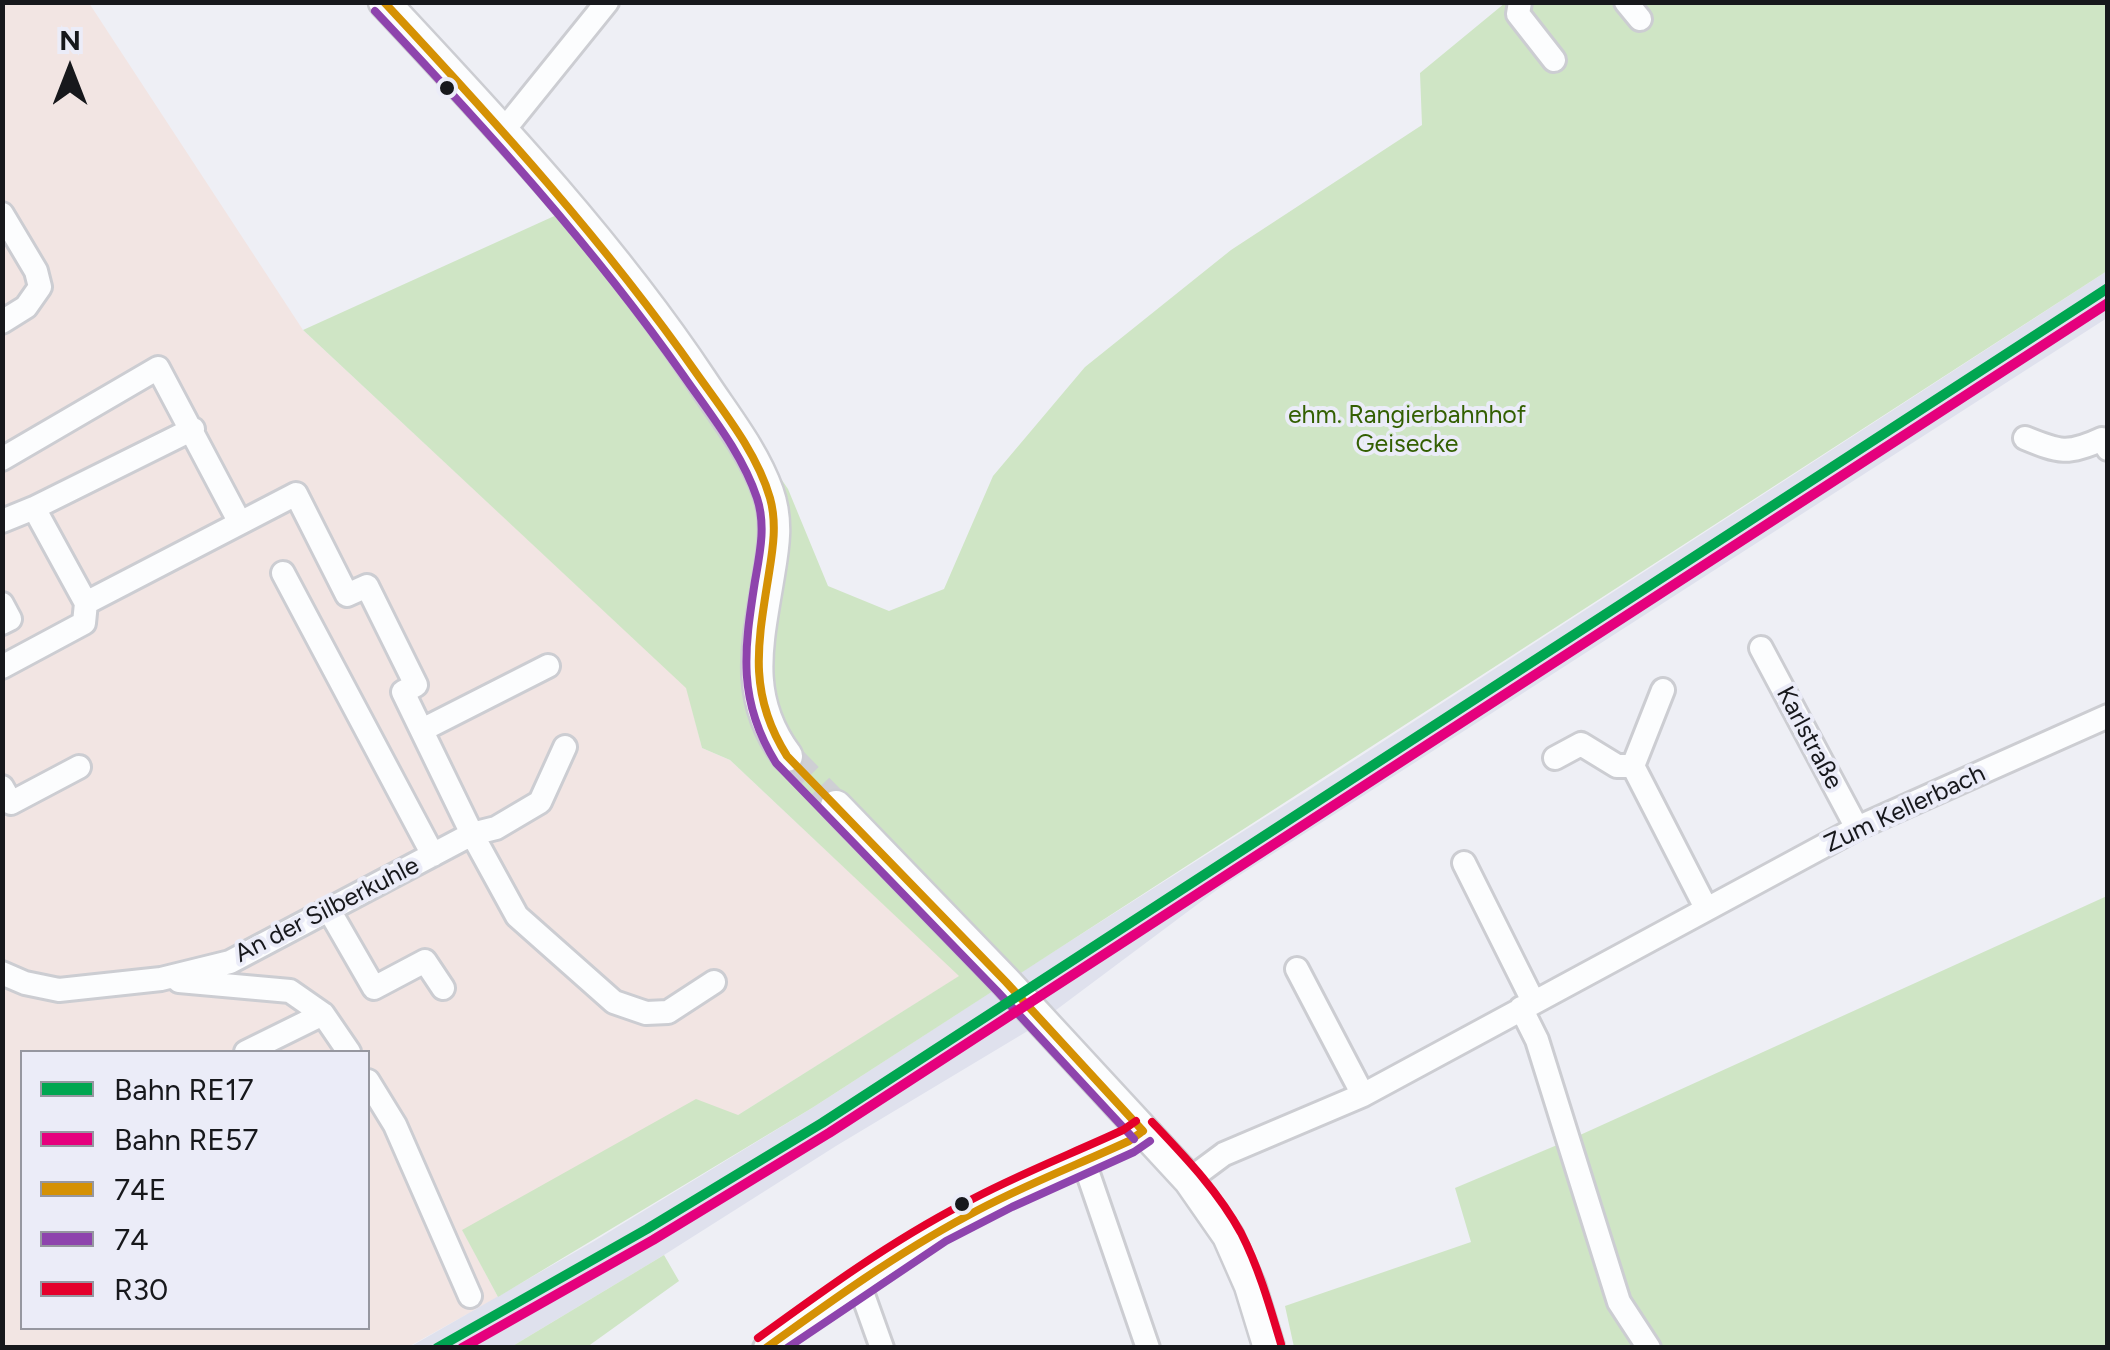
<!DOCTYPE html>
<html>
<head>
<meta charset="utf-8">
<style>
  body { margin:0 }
  #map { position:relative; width:2110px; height:1350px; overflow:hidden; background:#eeeff5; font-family:Figtree,sans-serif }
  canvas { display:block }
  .frame { position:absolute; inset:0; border:5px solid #17181c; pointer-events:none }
  .legend { position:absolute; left:20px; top:1050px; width:350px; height:280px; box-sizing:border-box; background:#ebecf8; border:2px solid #9697a0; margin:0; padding:12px 18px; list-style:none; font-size:30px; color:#17181c }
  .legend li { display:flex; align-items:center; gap:20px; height:50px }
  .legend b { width:50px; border:2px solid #9697a0 }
  .north { position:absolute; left:20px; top:20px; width:100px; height:100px; -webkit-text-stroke:8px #ebecf8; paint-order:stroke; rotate:0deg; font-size:28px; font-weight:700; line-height:40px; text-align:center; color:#17181c }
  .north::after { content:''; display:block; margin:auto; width:35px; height:45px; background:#17181c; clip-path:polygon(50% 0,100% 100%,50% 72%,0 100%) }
</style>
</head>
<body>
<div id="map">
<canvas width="2110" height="1350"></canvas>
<div class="frame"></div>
<ul class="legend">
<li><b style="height:12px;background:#00a651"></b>Bahn RE17</li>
<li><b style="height:12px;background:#e5007d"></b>Bahn RE57</li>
<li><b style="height:12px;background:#d59104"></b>74E</li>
<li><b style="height:12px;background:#8e44ad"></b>74</li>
<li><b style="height:12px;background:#e4002b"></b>R30</li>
</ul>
<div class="north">N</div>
</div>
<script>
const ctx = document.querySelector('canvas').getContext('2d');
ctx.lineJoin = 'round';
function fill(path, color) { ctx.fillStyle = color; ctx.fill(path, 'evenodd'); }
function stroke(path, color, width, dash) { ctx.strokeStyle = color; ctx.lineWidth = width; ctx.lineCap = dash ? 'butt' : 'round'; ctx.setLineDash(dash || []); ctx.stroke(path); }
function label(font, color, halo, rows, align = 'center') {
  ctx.font = font + ' Figtree,sans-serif'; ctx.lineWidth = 8; ctx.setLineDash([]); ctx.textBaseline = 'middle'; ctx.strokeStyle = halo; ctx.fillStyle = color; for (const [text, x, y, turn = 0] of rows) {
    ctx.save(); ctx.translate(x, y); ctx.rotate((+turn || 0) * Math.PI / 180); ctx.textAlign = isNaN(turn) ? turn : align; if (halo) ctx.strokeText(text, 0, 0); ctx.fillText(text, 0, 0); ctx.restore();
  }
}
fill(new Path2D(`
  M 3,3 L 89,3 L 303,330 L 687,688 L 702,748 L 730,760 L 960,976 L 738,1115 L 463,1231 L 498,1297 L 408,1347 L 3,1348 ZM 22,1052 L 368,1052 L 368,1328 L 22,1328 Z`), '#f2e5e3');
fill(new Path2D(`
  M 2107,271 L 2107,318 L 1218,889 L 1048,1016 L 1012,978 L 1313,787 Z
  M 994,990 L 1031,1029 L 836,1146 L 664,1255 L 511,1347 L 408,1348 L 596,1240 L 812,1108 Z`), '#dfe1ed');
fill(new Path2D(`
  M 1505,3 L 2107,3 L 2107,271 L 812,1108 L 498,1297 L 462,1230 L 696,1099 L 738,1115 L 959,976 L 730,760 L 702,748 L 686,688 L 303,330 L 583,203 L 639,270 L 788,489 L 828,586 L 889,611 L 944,589 L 993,476 L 1085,367 L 1231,250 L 1422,125 L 1420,73 Z
  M 2107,896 L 2107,1347 L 1294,1347 L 1285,1306 L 1471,1242 L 1455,1188 L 1569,1140 Z
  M 664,1255 L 679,1281 L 587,1347 L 511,1347 Z`), '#cfe5c5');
stroke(new Path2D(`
  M 787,756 L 836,806`), '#cecfd4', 30, [30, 15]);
const minor = new Path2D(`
  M 1520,2 L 1518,14 L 1554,60
  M 1626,2 L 1640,19
  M 503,131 L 607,2
  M 2,214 L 36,271 L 40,287 L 26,307 L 2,322
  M 2025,438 C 2059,452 2068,455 2102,439 L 2108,449
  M 2,459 L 158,368 L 239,521
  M 2,521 L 34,508
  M 283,573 L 433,855
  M 86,603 L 34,508 L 193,429
  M 2,604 L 10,619 L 2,623
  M 1761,648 L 1857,828
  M 2,667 L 84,623 L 86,603 L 296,494 L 347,595 L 367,586 L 416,685 L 403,692 L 472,834 L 517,916 L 614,1002 L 646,1013 L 668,1012 L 714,982
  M 422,730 L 548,666
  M 1555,758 L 1581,744 L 1617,766 L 1633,766 L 1663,690
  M 1633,766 L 1706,908
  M 2,787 L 11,803 L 79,767
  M 1464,863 L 1533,1001
  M 329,910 L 374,988 L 425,961 L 443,988
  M 1297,969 L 1363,1095
  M 2,973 L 25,983 L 59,990 L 161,979 L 230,962 L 472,834 L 496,828 L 540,802 L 565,747
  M 179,981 L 290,991 L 323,1014 L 349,1052
  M 1521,1008 L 1537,1040 L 1619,1302 L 1649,1348
  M 246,1052 L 323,1014
  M 368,1081 L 395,1125 L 470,1296
  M 1083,1159 L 1148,1348
  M 1189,1180 L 1224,1154 L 1363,1095 L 1857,828 L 2108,716
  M 858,1281 L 882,1348
  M 765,1348 C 831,1301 895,1254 966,1216 C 1019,1187 1075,1167 1129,1141 L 1143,1131`);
const major = new Path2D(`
  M 384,2 C 497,123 610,243 702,381 C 725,416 754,452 768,492 C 778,520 774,546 769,575 C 758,643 743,697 787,756
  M 836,806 L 1006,982 L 1189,1180 L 1228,1236 L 1250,1286 L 1269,1348`);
stroke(minor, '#cccdd2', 28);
stroke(major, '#cccdd2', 35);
stroke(minor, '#fcfdfe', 22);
stroke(major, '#fcfdfe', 30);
stroke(new Path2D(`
  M 384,2 C 495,121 604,241 697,374 C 724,412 757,453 770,498 C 777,523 773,548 769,573 C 758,643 747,693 787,756 L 1006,982 L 1143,1131
  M 766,1348 C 831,1301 896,1254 967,1216 C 1019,1187 1075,1166 1129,1141 L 1143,1131`), '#d59104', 8);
stroke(new Path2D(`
  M 375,11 C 484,127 591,244 683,375 C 710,414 742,453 757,498 C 766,525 760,553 755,581 C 744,651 737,700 776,763 L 997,991 L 1134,1139
  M 787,1348 L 946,1241 L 1012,1207 L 1134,1152 L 1150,1141`), '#8e44ad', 8);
stroke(new Path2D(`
  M 1152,1122 C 1185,1157 1218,1191 1241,1233 C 1259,1268 1270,1307 1281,1344
  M 758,1338 C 824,1290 890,1242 963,1204 C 1014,1176 1069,1155 1123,1130 L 1136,1121`), '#e4002b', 8);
stroke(new Path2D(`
  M 437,1348 L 647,1229 L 822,1123 L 2108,288`), '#00a651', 10);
stroke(new Path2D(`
  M 462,1348 L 653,1240 L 829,1133 L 2108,303`), '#e5007d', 10);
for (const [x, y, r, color] of [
  [447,88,9,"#17181c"],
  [962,1204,9,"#17181c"]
]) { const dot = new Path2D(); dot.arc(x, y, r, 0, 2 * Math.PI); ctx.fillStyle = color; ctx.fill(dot); stroke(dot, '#ebecf8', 4); }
label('25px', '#335f02', '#ebecf8', [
  ["ehm. Rangierbahnhof",1407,416],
  ["Geisecke",1407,445]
]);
label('25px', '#17181c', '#ebecf8', [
  ["Karlstraße",1809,738,62],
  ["Zum Kellerbach",1905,809,-25],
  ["An der Silberkuhle",327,910,-27]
]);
</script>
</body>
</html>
